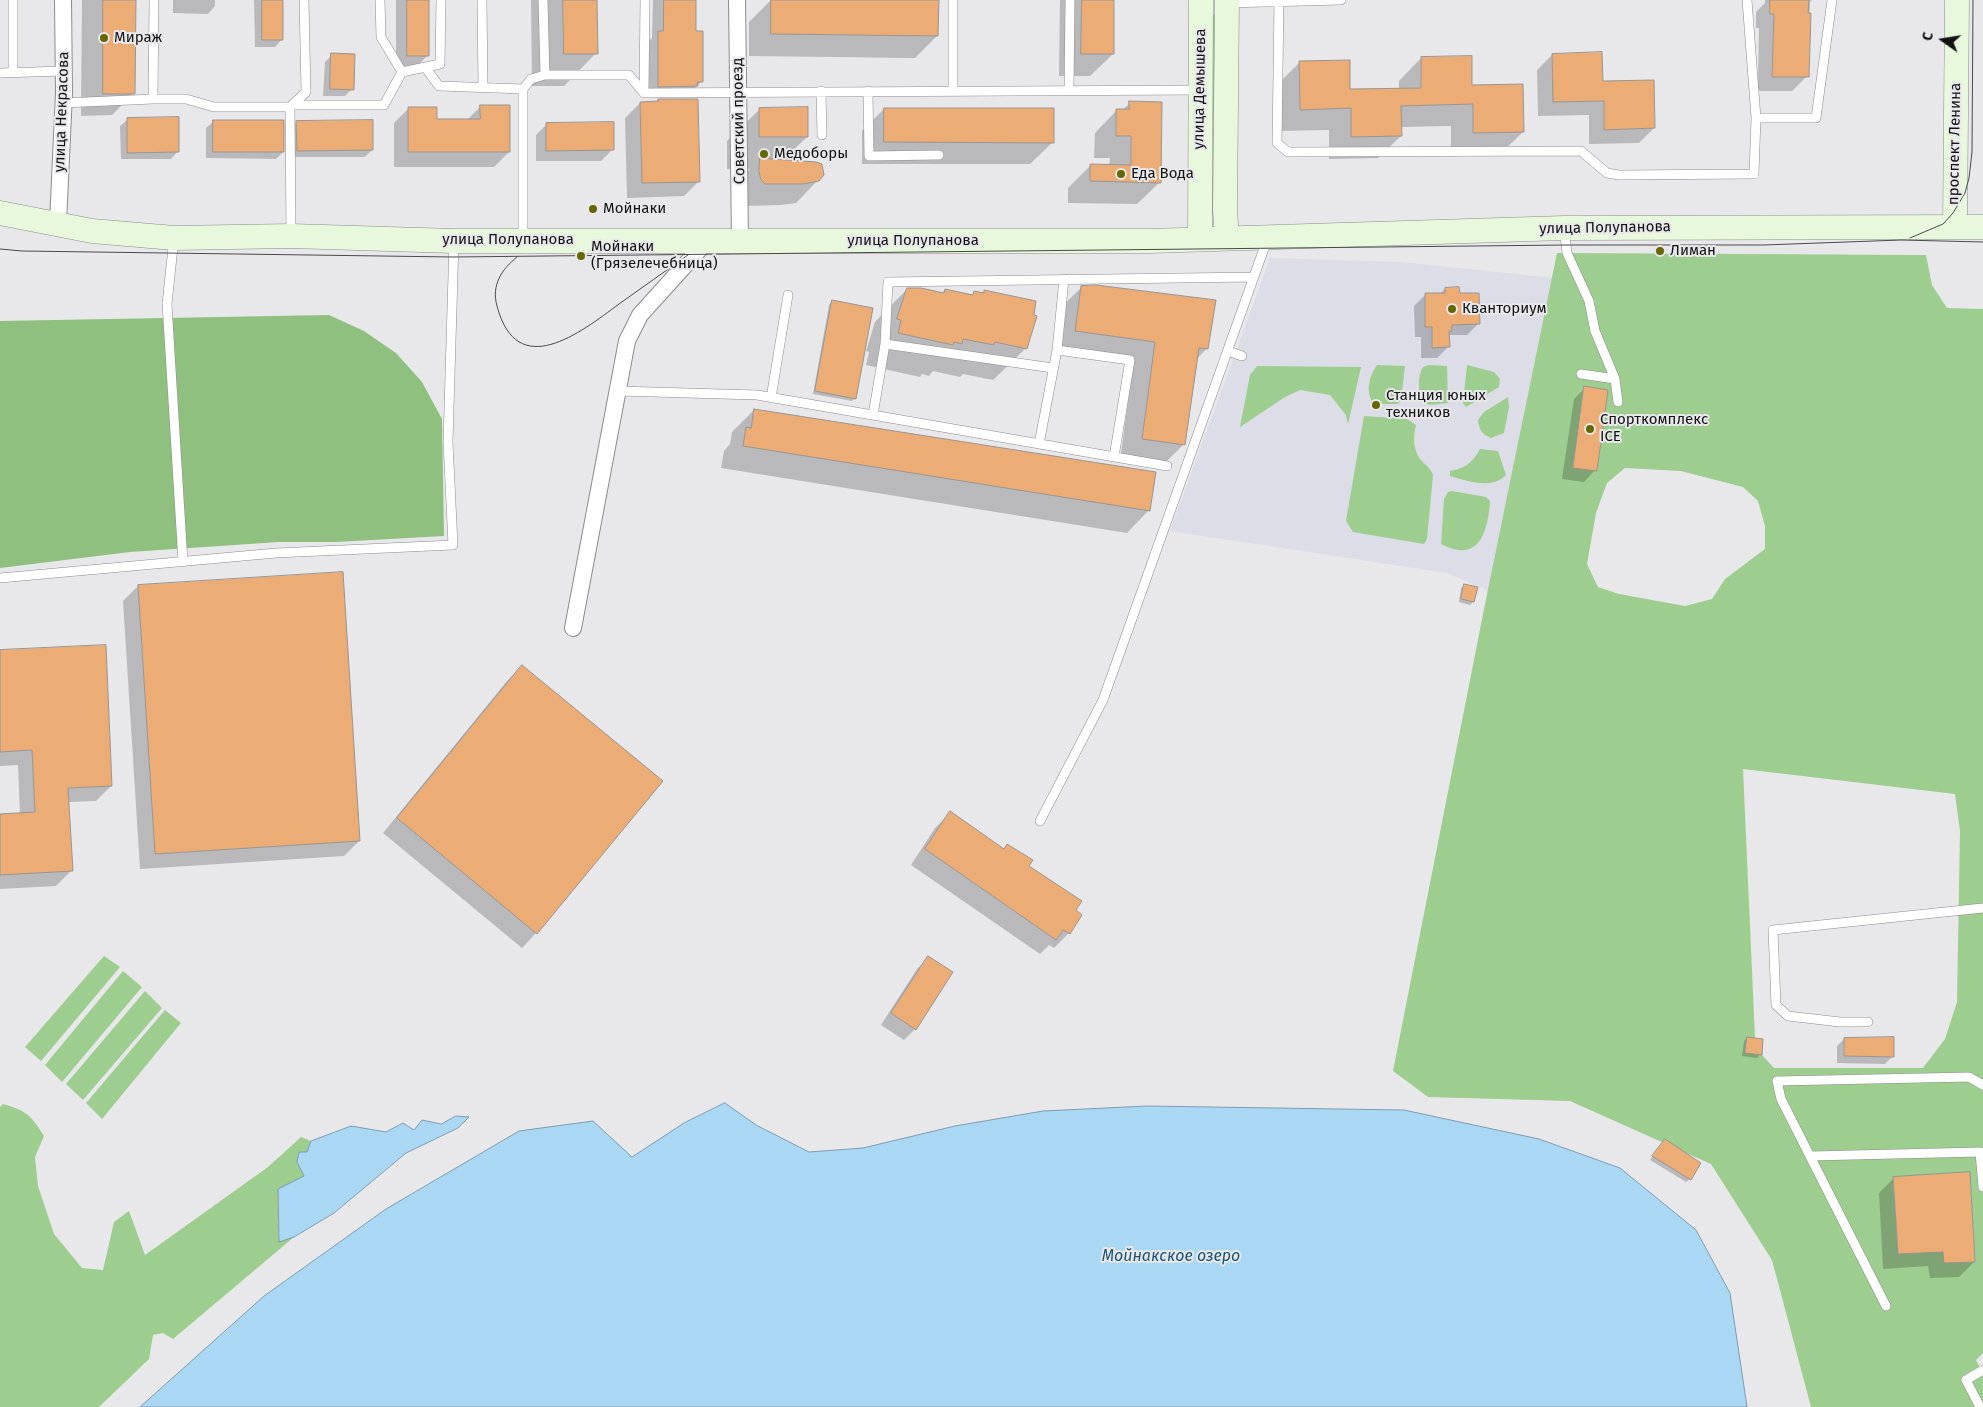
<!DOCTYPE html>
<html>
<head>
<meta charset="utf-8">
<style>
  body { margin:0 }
  #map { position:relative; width:1983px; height:1407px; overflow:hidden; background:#e8e8eb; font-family:"Fira Sans",sans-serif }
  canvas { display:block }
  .north { position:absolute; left:1918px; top:15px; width:50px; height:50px; -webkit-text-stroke:4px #e8e8eb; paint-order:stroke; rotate:283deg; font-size:14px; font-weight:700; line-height:20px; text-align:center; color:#131314 }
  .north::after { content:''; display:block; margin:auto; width:18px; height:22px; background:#131314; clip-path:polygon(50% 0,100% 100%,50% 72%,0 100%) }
</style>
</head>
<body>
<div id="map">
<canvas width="1983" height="1407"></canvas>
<div class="north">С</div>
</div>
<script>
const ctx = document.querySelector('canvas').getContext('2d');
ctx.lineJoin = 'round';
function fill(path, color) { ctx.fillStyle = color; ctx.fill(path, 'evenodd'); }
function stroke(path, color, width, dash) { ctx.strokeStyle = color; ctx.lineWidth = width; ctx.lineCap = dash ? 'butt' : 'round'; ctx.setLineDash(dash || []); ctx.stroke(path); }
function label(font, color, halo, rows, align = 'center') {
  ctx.font = font + ' "Fira Sans",sans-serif'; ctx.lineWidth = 4; ctx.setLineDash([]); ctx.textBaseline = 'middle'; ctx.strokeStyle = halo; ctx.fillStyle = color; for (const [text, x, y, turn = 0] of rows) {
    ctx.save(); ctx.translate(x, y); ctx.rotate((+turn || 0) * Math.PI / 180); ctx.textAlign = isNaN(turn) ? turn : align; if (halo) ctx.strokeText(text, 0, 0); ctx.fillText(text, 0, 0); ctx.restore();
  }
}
fill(new Path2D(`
  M 1270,258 L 1401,262 L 1564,279 L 1493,593 L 1447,573 L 1170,531 Z`), '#dcdde7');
fill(new Path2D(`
  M 1211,13 L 1217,16 L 1214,199 L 1210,200 Z
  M 1557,253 L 1926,255 L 1932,285 L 1947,308 L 1983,309 L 1983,1353 L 1976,1360 L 1983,1374 L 1983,1407 L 1811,1407 L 1772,1260 L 1711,1164 L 1570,1101 L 1428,1097 L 1393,1071 L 1485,604 ZM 1625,468 L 1681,471 L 1743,487 L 1758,501 L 1765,526 L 1765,549 L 1725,579 L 1712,599 L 1685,606 L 1619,594 L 1598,587 L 1587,564 L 1596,513 L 1607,483 ZM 1743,769 L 1955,794 L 1960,831 L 1957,1002 L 1945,1039 L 1923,1068 L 1774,1068 L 1762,1055 L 1763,1039 L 1755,1038 Z
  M 1377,365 L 1405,366 L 1401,401 L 1398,404 L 1374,404 C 1365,393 1369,376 1377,365 Z
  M 1429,365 L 1447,366 L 1448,403 C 1431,405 1418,409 1419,387 C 1419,379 1419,374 1423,367 Z
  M 1467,365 L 1494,372 L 1500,379 L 1499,387 L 1466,407 L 1463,403 Z
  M 1257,366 L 1361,367 L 1348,424 L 1346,415 L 1330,395 L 1300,390 L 1285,397 L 1240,427 L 1250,375 Z
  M 1508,397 L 1509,407 L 1504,433 L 1491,438 C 1482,434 1479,430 1478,420 L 1484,412 Z
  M 1364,416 L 1407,419 L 1416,425 C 1413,435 1413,450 1420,459 C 1425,465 1430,467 1433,475 L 1427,539 L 1424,544 L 1353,532 L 1346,521 Z
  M 1480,449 L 1498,451 L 1506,475 C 1492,490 1467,481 1450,476 L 1450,471 C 1465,469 1473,462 1480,449 Z
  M 1452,491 L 1486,497 L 1490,501 C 1488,532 1479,564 1441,544 L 1444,499 L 1448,492 Z
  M 104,956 L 120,967 L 41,1061 L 25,1047 Z
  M 123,971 L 142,987 L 62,1082 L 45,1065 Z
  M 145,991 L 162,1008 L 83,1100 L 66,1084 Z
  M 165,1010 L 181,1023 L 102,1119 L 86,1103 Z
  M 3,1104 C 27,1111 31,1115 44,1136 L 35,1157 L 38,1186 L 54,1234 L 82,1268 L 103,1270 L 114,1222 L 129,1211 L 145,1255 L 268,1167 L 301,1137 L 311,1141 L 304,1176 L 278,1190 L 279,1241 L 294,1237 L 173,1339 L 163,1333 L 153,1335 L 149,1359 L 99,1407 L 0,1407 L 0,1107 Z`), '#9dcd8f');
fill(new Path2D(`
  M 329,315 L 364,331 L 396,353 L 422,382 L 442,419 L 444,536 L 336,542 L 279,542 L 130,552 L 0,568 L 0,321 Z`), '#8fc080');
const water = new Path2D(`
  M 725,1103 L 756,1125 L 809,1152 L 863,1148 L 955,1126 L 1043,1111 L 1147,1106 L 1404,1110 L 1539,1139 L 1620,1168 L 1696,1230 L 1730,1293 L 1747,1407 L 140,1407 L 264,1296 L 386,1209 L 519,1131 L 593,1121 L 632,1157 L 684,1123 Z
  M 456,1116 L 469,1117 L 458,1128 L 406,1153 L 334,1213 L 294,1237 L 279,1242 L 278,1189 L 304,1176 L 297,1162 L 299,1152 L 307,1152 L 311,1141 L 351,1126 L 386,1132 L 403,1123 L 414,1130 L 422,1120 L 441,1124 Z`);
fill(water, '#aad7f4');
stroke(water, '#7d9cb1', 1);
fill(new Path2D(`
  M 82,0 L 134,0 L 134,93 L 112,115 L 81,116 Z
  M 173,0 L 215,0 L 215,6 L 208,14 L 173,13 Z
  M 254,0 L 281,0 L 282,39 L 275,47 L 255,47 Z
  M 396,0 L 428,0 L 428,55 L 417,66 L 396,66 Z
  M 531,0 L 596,0 L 596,53 L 564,86 L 532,86 Z
  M 653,0 L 695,0 L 695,32 L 701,82 L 690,93 L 647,97 L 647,43 L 652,38 Z
  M 771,0 L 803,0 L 937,36 L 915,58 L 749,56 L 749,22 Z
  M 1060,0 L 1113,0 L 1113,54 L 1090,76 L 1059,76 Z
  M 1765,0 L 1812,0 L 1810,2 L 1807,76 L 1792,91 L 1758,91 L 1759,28 L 1756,28 L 1756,12 L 1765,3 Z
  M 332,55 L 352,89 L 345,96 L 323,96 L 325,62 Z
  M 1552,55 L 1602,83 L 1654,128 L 1639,143 L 1589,144 L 1589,115 L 1538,116 L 1537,70 Z
  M 1421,58 L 1471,86 L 1523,132 L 1500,154 L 1451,155 L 1451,126 L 1401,127 L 1401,136 L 1378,158 L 1329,159 L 1329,130 L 1278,131 L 1277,85 L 1299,63 L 1349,90 L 1399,89 L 1399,81 Z
  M 659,100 L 699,181 L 684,196 L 627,198 L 625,118 L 640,103 L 656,103 Z
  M 1130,103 L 1160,182 L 1137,204 L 1068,203 L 1068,188 L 1091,165 L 1109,165 L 1110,158 L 1094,158 L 1095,133 L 1117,110 L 1122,110 Z
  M 481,106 L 509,152 L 494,167 L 394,167 L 394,123 L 409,108 L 436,120 L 467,120 Z
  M 760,109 L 807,137 L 782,161 L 818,180 L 796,203 L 781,205 L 742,206 L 738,181 L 750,169 L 727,169 L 727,141 Z
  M 884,109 L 1053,142 L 1030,164 L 862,164 L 862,131 Z
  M 128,119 L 178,151 L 171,159 L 121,159 L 120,126 Z
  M 214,121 L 283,152 L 276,159 L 206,158 L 206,128 Z
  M 297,122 L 372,150 L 365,157 L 290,157 L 290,129 Z
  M 547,124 L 613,149 L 601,161 L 536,161 L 536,135 Z
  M 1082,287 L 1207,348 L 1196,360 L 1184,444 L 1162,466 L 1120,461 L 1133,364 L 1053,353 L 1059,309 Z
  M 907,289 L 942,293 L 945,290 L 971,296 L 974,292 L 982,294 L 985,292 L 1026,348 L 993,380 L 963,374 L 960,377 L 933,371 L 929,376 L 922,374 L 920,377 L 866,365 L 869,352 L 866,351 L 875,322 Z
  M 1445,289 L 1458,295 L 1478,324 L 1467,335 L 1448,335 L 1448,347 L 1437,358 L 1421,358 L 1421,337 L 1415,337 L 1414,306 L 1425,295 L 1440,294 Z
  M 832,301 L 855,398 L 852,401 L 813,394 L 829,305 Z
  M 1585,388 L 1595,470 L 1584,482 L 1562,479 L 1574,399 Z
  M 754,410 L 1149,510 L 1127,533 L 721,468 L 724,451 L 730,444 L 732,432 Z
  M 1465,585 L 1473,602 L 1470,605 L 1459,602 L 1461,588 Z
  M 138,586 L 359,841 L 344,856 L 140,869 L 123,601 Z
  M 0,651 L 111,786 L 96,801 L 67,802 L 71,871 L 56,886 L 0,889 L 0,815 L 20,814 L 18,765 L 0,766 Z
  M 522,666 L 536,933 L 522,948 L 383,833 L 507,681 Z
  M 950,813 L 1028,867 L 1081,915 L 1069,933 L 1054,948 L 1049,945 L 1040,954 L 911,865 L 935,828 Z
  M 928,958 L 915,1029 L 904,1040 L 881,1025 L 917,969 Z
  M 1747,1038 L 1760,1054 L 1757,1058 L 1742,1056 L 1744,1041 Z
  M 1844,1039 L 1893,1056 L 1885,1064 L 1837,1063 L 1837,1046 Z
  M 1662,1144 L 1690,1179 L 1686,1182 L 1650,1160 Z
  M 1894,1178 L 1974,1262 L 1959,1277 L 1930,1278 L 1928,1266 L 1883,1269 L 1879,1193 Z`), '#0003');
const building = new Path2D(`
  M 103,0 L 136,0 L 135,94 L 103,94 Z
  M 262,0 L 283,0 L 283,40 L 262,40 Z
  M 407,0 L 429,0 L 429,56 L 407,56 Z
  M 563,0 L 597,0 L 598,54 L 564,54 Z
  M 664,0 L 696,0 L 696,31 L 703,31 L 703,82 L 697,82 L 698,86 L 658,87 L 658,31 L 663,31 Z
  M 771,0 L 939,0 L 938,36 L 771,34 Z
  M 1082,0 L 1114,0 L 1114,54 L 1081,54 Z
  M 1770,0 L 1809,0 L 1808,13 L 1811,13 L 1809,77 L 1772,77 L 1774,14 L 1770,14 Z
  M 1602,52 L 1603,81 L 1654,80 L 1655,128 L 1604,130 L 1604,101 L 1553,102 L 1552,54 Z
  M 331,53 L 355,54 L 354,90 L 330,89 Z
  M 1472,56 L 1472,85 L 1523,84 L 1524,132 L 1473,133 L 1473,104 L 1401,106 L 1402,136 L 1351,137 L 1351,108 L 1300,110 L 1299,61 L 1350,60 L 1350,89 L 1421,88 L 1421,57 Z
  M 658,99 L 698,99 L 700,182 L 642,183 L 640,102 L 658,101 Z
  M 1129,101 L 1162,102 L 1161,183 L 1090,181 L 1090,164 L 1131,165 L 1131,136 L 1116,136 L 1116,109 L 1129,109 Z
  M 480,105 L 510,105 L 510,152 L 408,152 L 408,107 L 437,107 L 437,119 L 480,119 Z
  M 808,107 L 808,137 L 759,137 L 759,108 Z
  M 884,108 L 1054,108 L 1054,143 L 884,142 Z
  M 179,117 L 179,152 L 127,153 L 127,118 Z
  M 213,120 L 284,120 L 284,152 L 213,152 Z
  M 373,120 L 373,150 L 297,151 L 296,121 Z
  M 614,122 L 614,150 L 546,151 L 546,123 Z
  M 760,158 L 816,162 L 822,164 L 824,175 L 819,181 L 803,184 L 765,184 L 761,180 L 759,172 Z
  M 1096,285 L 1216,300 L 1208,349 L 1199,348 L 1185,445 L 1142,439 L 1155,342 L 1075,331 L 1081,286 Z
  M 1459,287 L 1460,293 L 1479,293 L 1480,324 L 1452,325 L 1452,331 L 1449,331 L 1450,347 L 1432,348 L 1432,327 L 1425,327 L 1425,293 L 1445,293 L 1445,288 Z
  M 907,288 L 921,288 L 944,293 L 945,289 L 973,295 L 974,291 L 984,293 L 984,290 L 1036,301 L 1034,315 L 1037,316 L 1027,349 L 995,342 L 994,345 L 963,339 L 962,344 L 954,342 L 953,345 L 898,333 L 901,320 L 897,319 Z
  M 832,300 L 873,308 L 856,399 L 815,391 Z
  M 1584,386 L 1608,390 L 1597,471 L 1573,468 Z
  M 754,409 L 1156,472 L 1150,511 L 743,446 L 746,427 L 751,428 Z
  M 343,572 L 360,841 L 155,854 L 138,585 Z
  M 1464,584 L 1478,587 L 1474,602 L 1461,599 Z
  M 106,645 L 112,786 L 68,788 L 73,871 L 0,875 L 0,814 L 35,812 L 32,750 L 0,752 L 0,650 Z
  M 522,665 L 663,781 L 537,934 L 397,818 Z
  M 950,811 L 1004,849 L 1007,844 L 1033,860 L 1029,866 L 1082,901 L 1076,910 L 1082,915 L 1070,934 L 1063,930 L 1056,940 L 925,849 Z
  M 928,956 L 953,972 L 916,1030 L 891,1013 Z
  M 1747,1037 L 1763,1039 L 1762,1055 L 1745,1053 Z
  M 1894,1037 L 1894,1057 L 1844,1056 L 1844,1038 Z
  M 1665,1139 L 1701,1163 L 1691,1180 L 1652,1156 Z
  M 1970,1172 L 1975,1262 L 1944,1263 L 1943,1252 L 1898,1254 L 1893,1177 Z`);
fill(building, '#ebac75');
stroke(building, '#989594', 1);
const lane = new Path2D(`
  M 13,0 L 13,72
  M 380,0 L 381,37 L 402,72
  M 482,0 L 483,87
  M 953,0 L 953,91
  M 1279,0 L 1277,143 L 1288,152 L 1581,151 L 1607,173 L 1619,175 L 1754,174 L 1756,118 L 1747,0
  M 1227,3 L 1341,0
  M 425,67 L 439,86 L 523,89
  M 0,73 L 64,71
  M 545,75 L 629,75 L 644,93 L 1200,90
  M 1069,90 L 1070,0
  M 821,91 L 822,135
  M 868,91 L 869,156 L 939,155
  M 644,93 L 645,0
  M 153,99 L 186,99 L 214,107 L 290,107
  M 63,103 L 153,99 L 154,0
  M 293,105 L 384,105 L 402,72 L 440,64 L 441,0
  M 1756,118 L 1816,118 L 1832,0
  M 1564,228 L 1567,253 L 1589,301 L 1595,331 L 1615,379
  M 291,235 L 290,107 L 306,92 L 304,0
  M 174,238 L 167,304 L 183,562
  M 523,239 L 523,89 L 531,79 L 545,75 L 543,0
  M 885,344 L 888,282 L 1253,277
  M 1057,350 L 1064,279
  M 1228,351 L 1242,356
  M 1581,374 L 1615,379 L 1618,402
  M 618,391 L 757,395 L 1167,466
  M 771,398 L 788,295
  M 873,415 L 885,344 L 1053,368
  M 1039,444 L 1057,350 L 1130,360 L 1114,457
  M 0,578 L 276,553 L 453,545 L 448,442 L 454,241
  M 1040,821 L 1103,700 L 1267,240
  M 1868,1022 L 1840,1022 L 1788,1016 L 1776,1005 L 1773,930 L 1983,908
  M 1811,1156 L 1980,1152 L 1983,1187
  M 1886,1306 L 1781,1099 L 1777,1081 L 1969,1077 L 1983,1085
  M 1980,1407 L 1966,1380 L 1983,1370`);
const street = new Path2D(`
  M 737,0 L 740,241
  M 58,223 L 64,93 L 63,0
  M 573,628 L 627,341 L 640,315 L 706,242`);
const secondary = new Path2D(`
  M 1227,0 L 1225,210 L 1227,238
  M 0,213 L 92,231 L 174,238 L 291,236 L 454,241 L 1150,241 L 1564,228 L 1983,227
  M 1955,227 L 1957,0
  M 1200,239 L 1201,0`);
stroke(lane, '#8c8c8e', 10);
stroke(street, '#8c8c8e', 18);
stroke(secondary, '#8c8c8e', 25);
stroke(lane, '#fff', 9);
stroke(street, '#fff', 16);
stroke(secondary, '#e7f8dc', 24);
stroke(new Path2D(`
  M 1910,238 L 1943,224 L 1953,213 L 1965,193 L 1969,178 L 1972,152 L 1973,0
  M 0,249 L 22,251 L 453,257 L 1566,245 L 1764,245 L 1901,240 L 1983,242
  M 517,257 C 502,269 491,285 497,306 C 517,382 580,333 619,304 C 642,288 665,271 688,255`), '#4a4a4b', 1);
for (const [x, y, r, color] of [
  [104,38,5,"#666700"],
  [764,154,5,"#666700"],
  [1121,174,5,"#666700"],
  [593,209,5,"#666700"],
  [1660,251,5,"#666700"],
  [581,256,5,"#666700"],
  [1452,309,5,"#666700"],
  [1376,405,5,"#666700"],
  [1590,429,5,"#666700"]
]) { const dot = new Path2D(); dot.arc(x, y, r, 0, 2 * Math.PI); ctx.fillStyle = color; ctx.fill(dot); stroke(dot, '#e8e8eb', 2); }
label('15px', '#131314', '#e8e8eb', [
  ["Мираж",114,38],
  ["Медоборы",774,154],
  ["Еда Вода",1131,174],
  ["Мойнаки",603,209],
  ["Мойнаки",591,247],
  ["(Грязелечебница)",591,264],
  ["Лиман",1670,251],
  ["Кванториум",1462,309],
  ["Станция юных",1386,396],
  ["техников",1386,413],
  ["Спорткомплекс",1600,420],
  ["ICE",1600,437]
], 'left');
label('15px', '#131314', '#e8e8eb', [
  ["улица Демышева",1200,89,-89],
  ["улица Некрасова",62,112,-88],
  ["Советский проезд",739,121,-91],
  ["проспект Ленина",1955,144,-89],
  ["улица Полупанова",1605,228,-1],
  ["улица Полупанова",508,240],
  ["улица Полупанова",913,241]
]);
label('italic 16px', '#195575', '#e8e8eb', [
  ["Мойнакское озеро",1171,1257]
]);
</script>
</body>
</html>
